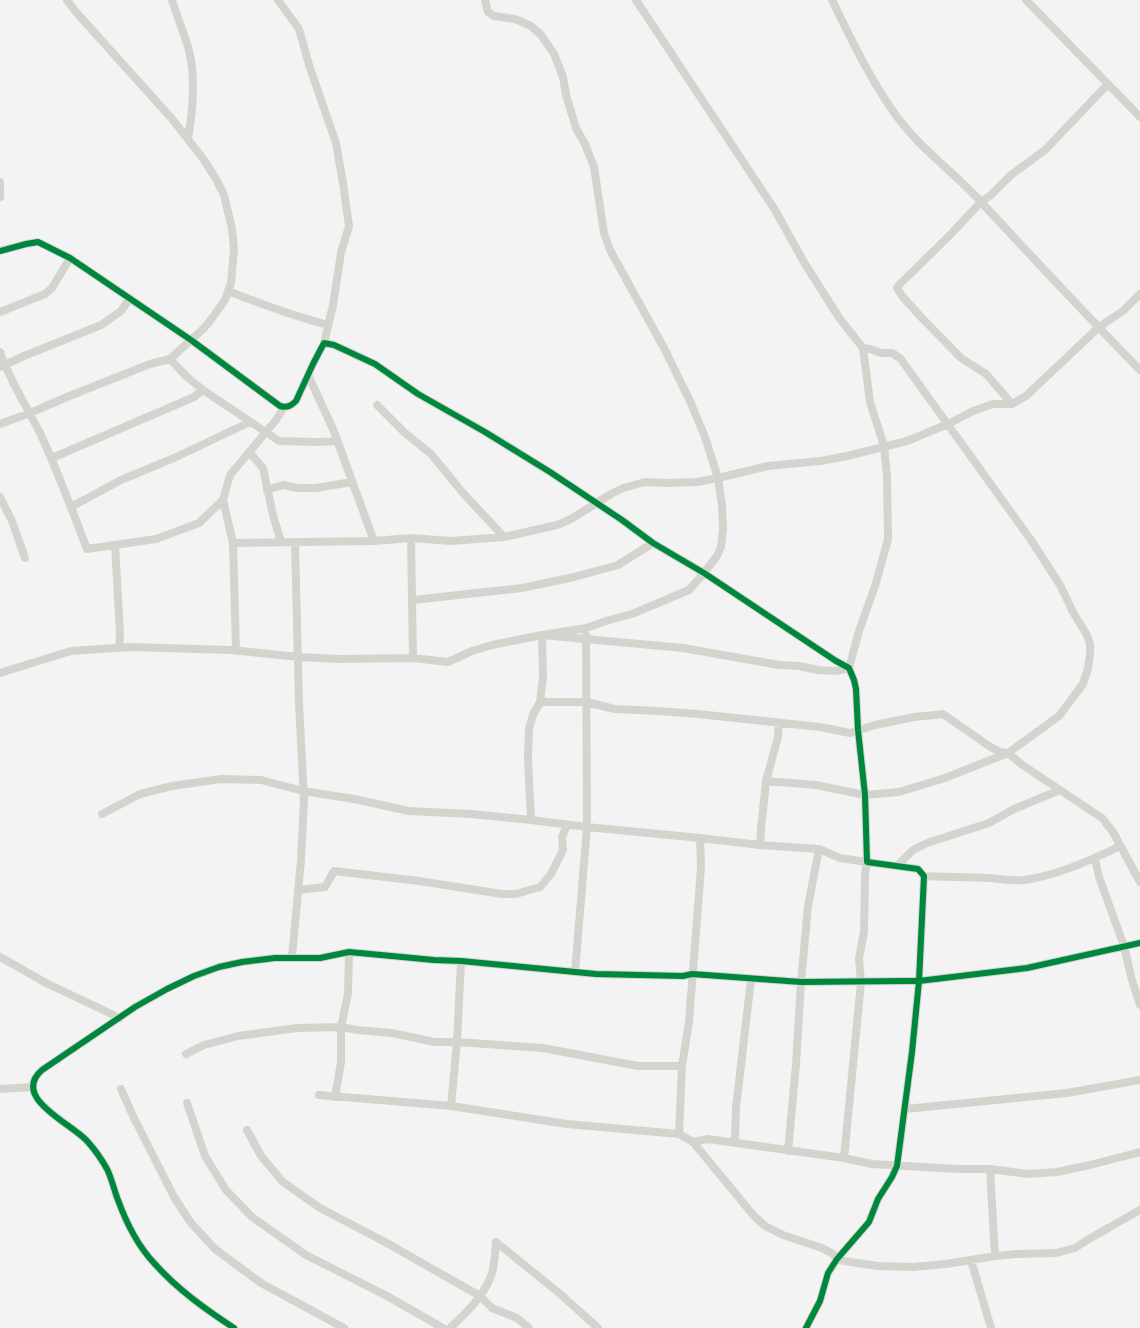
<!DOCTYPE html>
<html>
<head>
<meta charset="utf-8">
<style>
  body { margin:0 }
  canvas { display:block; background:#f3f3f4 }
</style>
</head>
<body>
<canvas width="1140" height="1328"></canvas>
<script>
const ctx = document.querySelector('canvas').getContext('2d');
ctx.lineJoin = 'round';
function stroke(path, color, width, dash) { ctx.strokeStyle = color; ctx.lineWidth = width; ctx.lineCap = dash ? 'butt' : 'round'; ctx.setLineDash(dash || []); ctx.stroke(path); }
stroke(new Path2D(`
  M 172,0 C 177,16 183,31 188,47 C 196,73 193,112 188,138
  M 278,0 L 299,29 L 310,68 L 336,143 L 343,183 L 349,226 L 341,253 L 333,305 L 324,343
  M 832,0 C 851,39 870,79 895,114 C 919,148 954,172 982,203 C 1034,259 1086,315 1140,370
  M 1026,0 L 1108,84
  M 0,182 L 0,197
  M 0,251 L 26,244 L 38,242 L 70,258 L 191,340 L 280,406 C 287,408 291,406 296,401 L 313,364 L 324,343 L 334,345 L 375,364 L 418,394 L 485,432 L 550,472 L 622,520 L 653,543 L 704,573 L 836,661 L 849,668 L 854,680 L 856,689 L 858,730 L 865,795 L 867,862 L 918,869 L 924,876 L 919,981 L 912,1052 L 897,1166 L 892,1177 L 878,1199 L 869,1222 L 837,1259 L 828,1273 L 820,1301 L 806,1328
  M 228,291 C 261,304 294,316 328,325
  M 0,312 L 45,294 L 52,288 L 70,258
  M 0,352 C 10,381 27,407 41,435 C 58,472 72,510 87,549 L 156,539 L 199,523 L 223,500 L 233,543 L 374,541 L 411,538 L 451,541 L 504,537 L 557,525 L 571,519 L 611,494 L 623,488 L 645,482 L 667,483 L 697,482 L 718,478 L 768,466 L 821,461 L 847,456 L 907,441 L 948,424 L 973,411 L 993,404 L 1012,404 L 1026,396 L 1099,327 L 1123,311 L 1140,294
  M 170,359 L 187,377 L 203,390 L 279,441 L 318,442 L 337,441
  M 0,367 L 24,356 L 101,325 L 121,311 L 130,298
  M 308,375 L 333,429 L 374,541
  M 1012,404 L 986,374 L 961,358 L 920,316 L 902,296 L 897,288 L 900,284 L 949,236 L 981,202 L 991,195 L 1011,175 L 1045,150 L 1108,84 L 1140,117
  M 377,405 L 405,433 L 431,454 L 463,493 L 504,537
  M 0,424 L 30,413 L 67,397 L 150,364 L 170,359 L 203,329 L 210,321 L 225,300 L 231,283 L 234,249 L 232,229 L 224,195 L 216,179 L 204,160 L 173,120 L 76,12 L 67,0
  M 250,453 L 263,468 L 273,515 L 281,542
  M 52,458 L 194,397 L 203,390
  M 267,490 L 283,485 L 297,488 L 316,488 L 352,482
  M 0,497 L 12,521 L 25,558
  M 223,500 L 230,475 L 276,420 L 284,407
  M 71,507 L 121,480 L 174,458 L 250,422
  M 411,538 L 413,658
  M 233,543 L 236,651
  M 115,545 L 120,633 L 119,648
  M 413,600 L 522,588 L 574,577 L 618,565 L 653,543
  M 0,673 L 71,651 L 130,647 L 231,650 L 298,657 L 339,659 L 413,658 L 448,662 L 472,651 L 492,645 L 542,635 L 586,628 L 609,620 L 632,614 L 689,590 L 704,573 L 717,556 L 721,547 L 723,529 L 722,506 L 718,478 L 705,437 L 690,401 L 664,348 L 610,250 L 604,233 L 594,167 L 585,144 L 576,128 L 566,95 L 563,77 L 554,54 L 541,35 L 531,26 L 515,19 L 494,16 L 488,12 L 485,0
  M 540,702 L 586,702 L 615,709 L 658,711 L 698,714 L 820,727 L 850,733 L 875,725 L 914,717 L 935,715 L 943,714 L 989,746 L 1000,752 L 1008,753 L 1021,764 L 1102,818 L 1113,832 L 1140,882
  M 766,781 L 778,737 L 779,723
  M 102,814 L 140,794 L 172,786 L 221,779 L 261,780 L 303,791 L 354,799 L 409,811 L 471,814 L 531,820 L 587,827 L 586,635
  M 531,820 L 528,759 L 529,729 L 533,715 L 540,702 L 543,677 L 542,635 L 683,648 L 779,665 L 799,666 L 818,670 L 836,671 L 849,668 L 859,631 L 876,583 L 888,539 L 887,476 L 884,446 L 870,402 L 863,348 L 840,319 L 805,264 L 775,210 L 636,0
  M 760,845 L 761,829 L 766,781 L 816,785 L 865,795 L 899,792 L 945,778 L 1008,753 L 1059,716 L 1083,684 L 1088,668 L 1090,654 L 1090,644 L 1087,635 L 1074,614 L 1060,585 L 1031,540 L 900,358 L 892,353 L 881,353 L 870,349 L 863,348
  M 1095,859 L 1099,877 L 1124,946 L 1132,980 L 1140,1005
  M 897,866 L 913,850 L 927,843 L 989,823 L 1014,809 L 1060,790
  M 924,876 C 945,877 967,877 988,878 C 1001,879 1013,881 1025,880 C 1058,875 1090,861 1120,846
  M 298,890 L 325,887 L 334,871 L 419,881 L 502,894 L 516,894 L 540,887 L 551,874 L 563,850 L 562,837 L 567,825
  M 0,957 L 48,984 L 120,1018
  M 292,957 L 301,860 L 304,800 L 299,704 L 295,542
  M 575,972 L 587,827 L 700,838 L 760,845 L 819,849 L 840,858 L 867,862 L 865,874 L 864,932 L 859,958 L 861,982 L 844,1158
  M 186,1054 L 204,1045 L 238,1036 L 297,1028 L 341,1027 L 357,1030 L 392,1033 L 434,1042 L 457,1042 L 543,1048 L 638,1066 L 682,1066
  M 0,1089 L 33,1087
  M 121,1089 L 133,1116 L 174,1197 L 191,1223 L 215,1249 L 261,1283 L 344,1328
  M 319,1095 L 451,1106 L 567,1124 L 679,1134 L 693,1142 L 708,1139 L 844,1158 L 872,1164 L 958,1169 L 990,1169 L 1028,1174 L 1057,1172 L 1090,1165 L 1140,1152
  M 335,1097 L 341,1062 L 341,1027 L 348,994 L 349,952
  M 187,1103 L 205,1156 L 226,1190 L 252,1217 L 306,1255 L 387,1296 L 443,1328
  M 451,1106 L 457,1042 L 461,961
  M 905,1109 L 1067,1093 L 1140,1080
  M 247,1130 L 261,1156 L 283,1182 L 320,1208 L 385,1242 L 480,1296 L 492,1308 L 517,1318 L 529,1328
  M 679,1134 L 682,1066 L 689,1022 L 701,868 L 700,838
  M 693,1142 L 754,1216 L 765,1226 L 783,1235 L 822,1248 L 833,1254 L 837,1259 L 844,1261 L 878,1266 L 913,1267 L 946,1264 L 995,1256 L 1016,1254 L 1056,1253 L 1075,1248 L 1089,1239 L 1140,1210
  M 735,1143 L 736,1108 L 751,979
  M 788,1151 L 796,1064 L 801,982 L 808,906 L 819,849
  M 990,1169 L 995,1256
  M 496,1242 L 559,1293 L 598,1328
  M 971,1260 L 991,1328
  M 234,1328 C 205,1309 177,1289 154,1263 C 138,1246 126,1222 118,1200 C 114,1190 112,1179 107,1169 C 102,1160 95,1150 88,1142 C 73,1124 10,1098 42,1070 L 135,1007 L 167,989 L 194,976 L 219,967 L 242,962 L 275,958 L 320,958 L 349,952 L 434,960 L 461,961 L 596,974 L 683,976 L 692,974 L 801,982 L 905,981 L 919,981 L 1027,968 L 1140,943
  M 450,1328 C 466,1313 483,1297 491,1276 C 495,1265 495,1253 496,1242`), '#d4d4cf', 8);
stroke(new Path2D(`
  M 0,251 L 26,244 L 38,242 L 70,258 L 191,340 L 280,406 C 287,408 291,406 296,401 L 313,364 L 324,343 L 334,345 L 375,364 L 418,394 L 485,432 L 550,472 L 622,520 L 653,543 L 704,573 L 836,661 L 849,668 L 854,680 L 856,689 L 858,730 L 865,795 L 867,862 L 918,869 L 924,876 L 919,981 L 912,1052 L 897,1166 L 892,1177 L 878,1199 L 869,1222 L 837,1259 L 828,1273 L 820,1301 L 806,1328
  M 234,1328 C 205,1309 177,1289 154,1263 C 138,1246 126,1222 118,1200 C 114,1190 112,1179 107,1169 C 102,1160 95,1150 88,1142 C 73,1124 10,1098 42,1070 L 135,1007 L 167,989 L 194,976 L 219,967 L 242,962 L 275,958 L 320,958 L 349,952 L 434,960 L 461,961 L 596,974 L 683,976 L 692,974 L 801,982 L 905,981 L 919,981 L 1027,968 L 1140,943`), '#00873e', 6);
</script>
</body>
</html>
